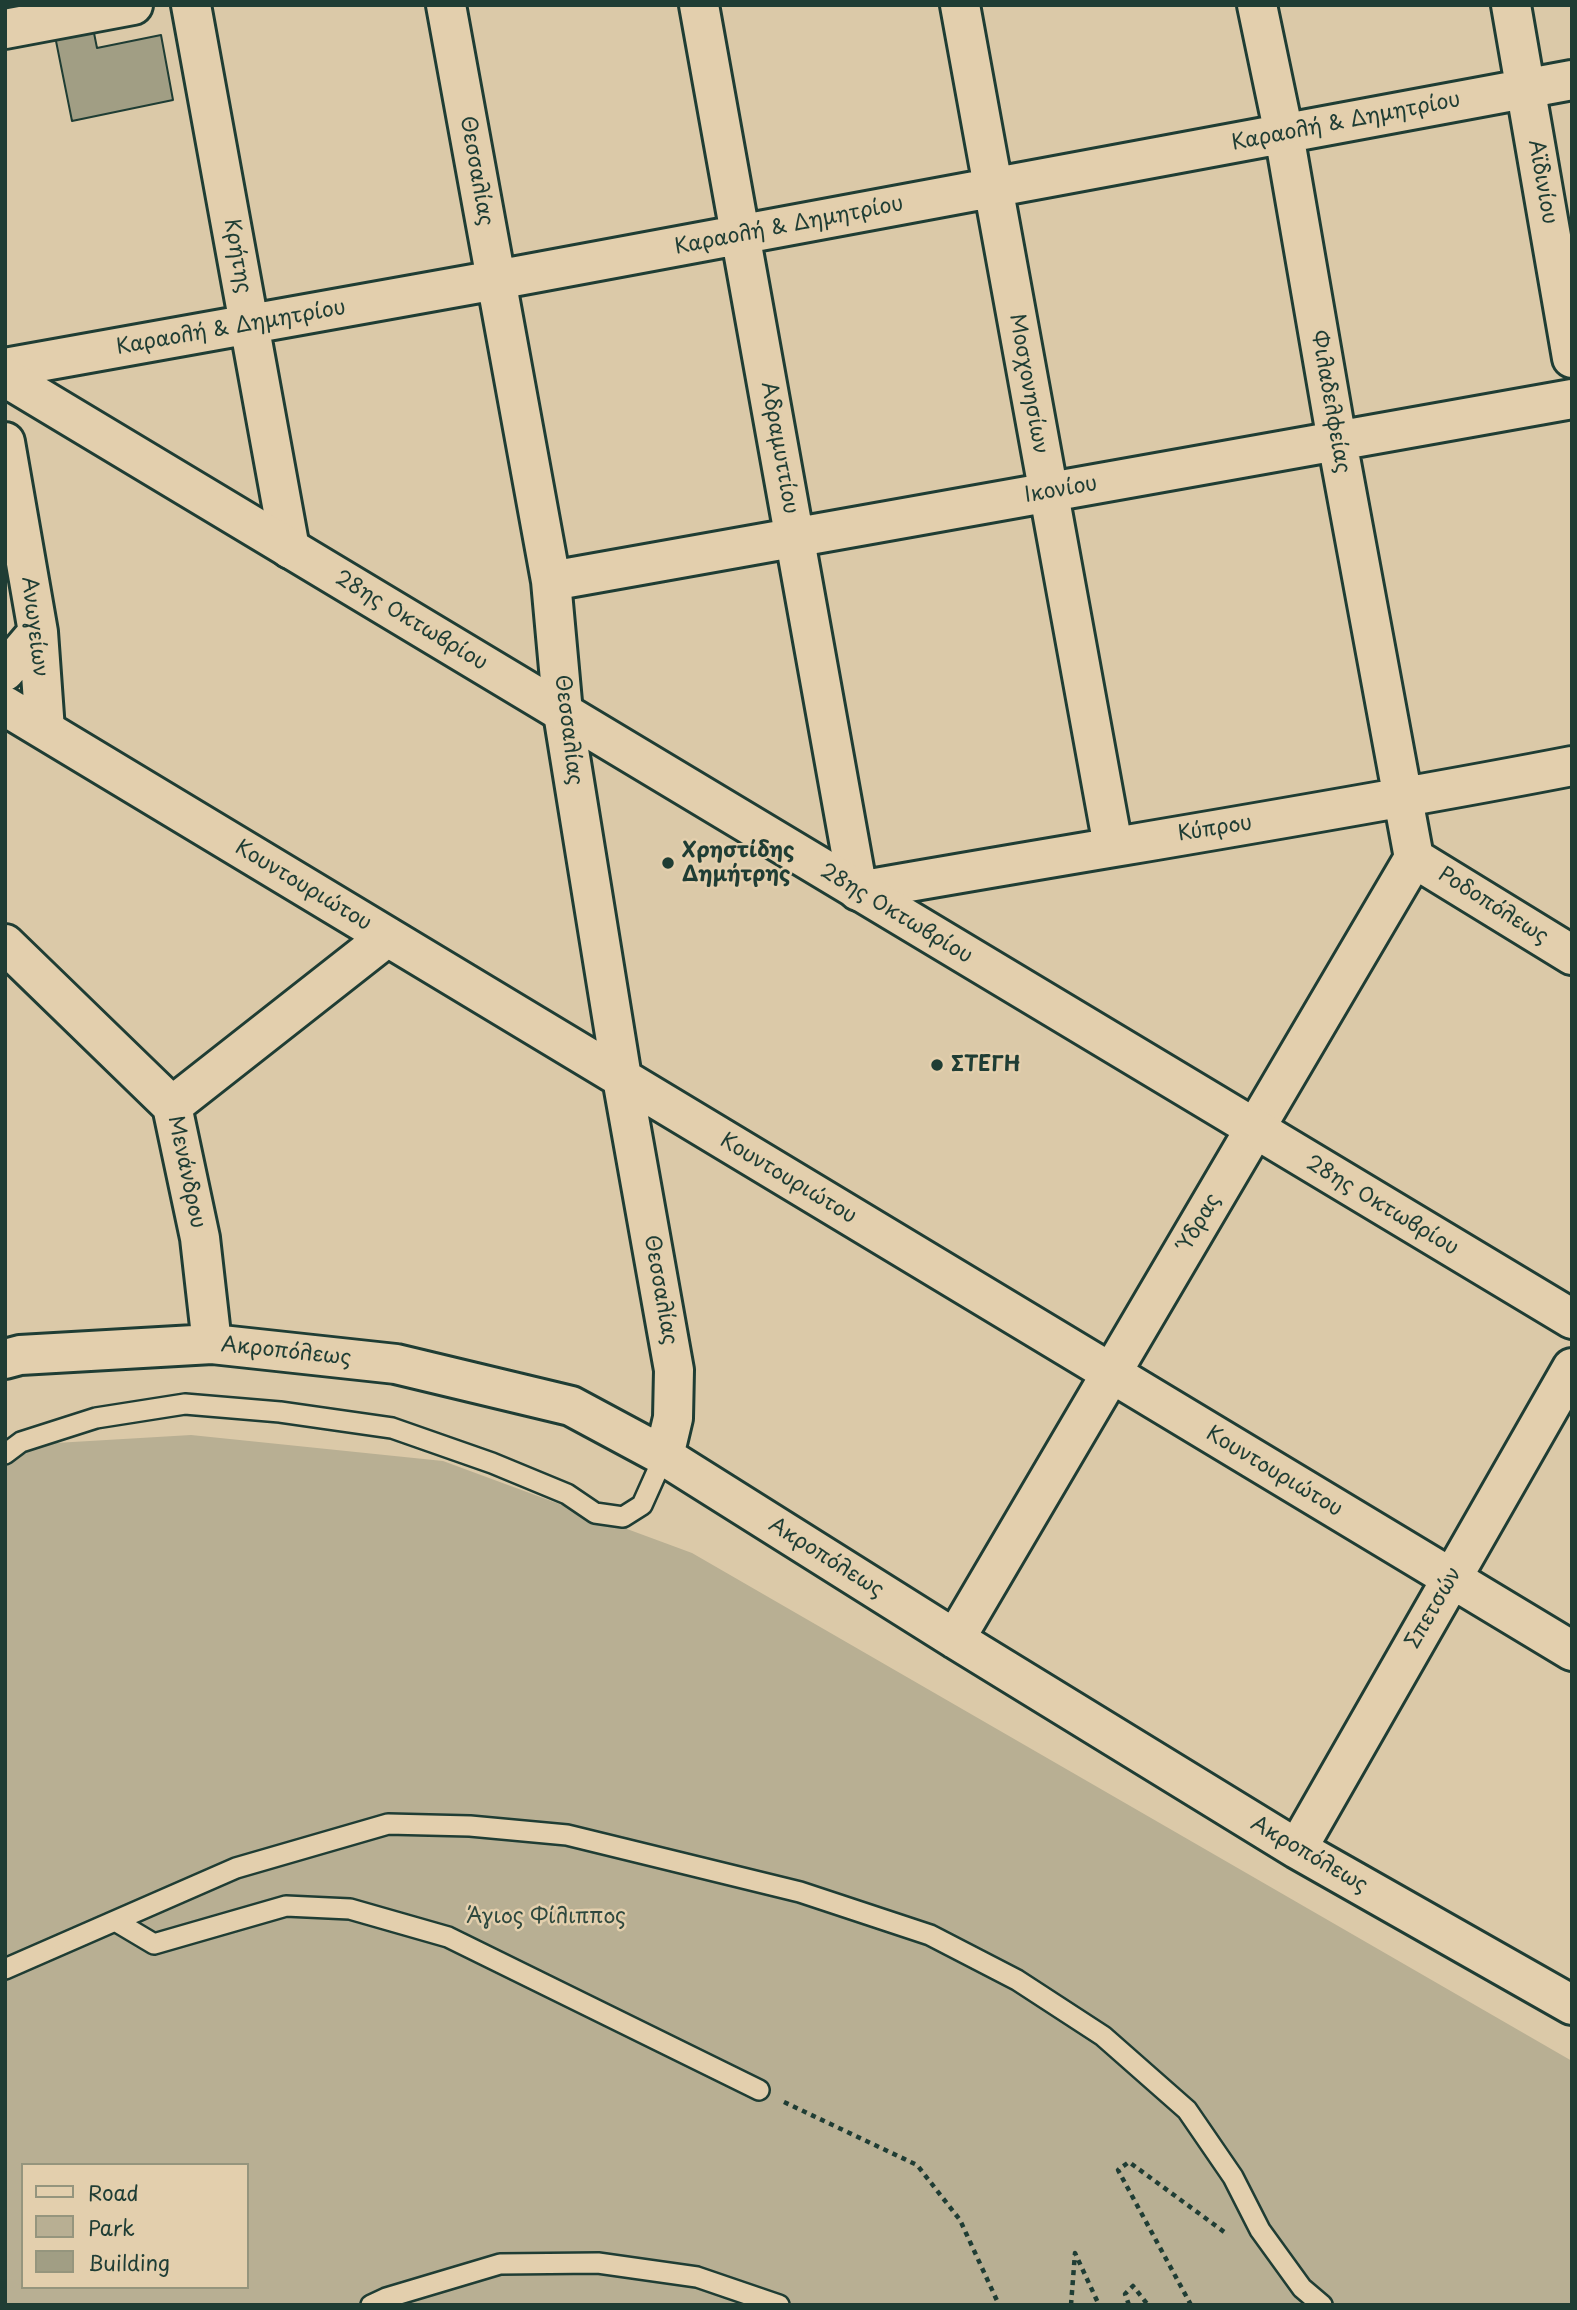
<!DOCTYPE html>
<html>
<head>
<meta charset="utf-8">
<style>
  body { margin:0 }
  #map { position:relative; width:1577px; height:2310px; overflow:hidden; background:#dbc9a8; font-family:"Playpen Sans",sans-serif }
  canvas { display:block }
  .frame { position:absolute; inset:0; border:7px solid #1f3d34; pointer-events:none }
  .legend { position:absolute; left:21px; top:2163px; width:228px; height:126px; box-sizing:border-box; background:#e3cfad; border:2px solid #95957d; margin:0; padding:9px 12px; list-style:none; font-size:21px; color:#1f3d34 }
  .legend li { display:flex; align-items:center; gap:14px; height:35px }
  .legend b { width:35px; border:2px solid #95957d }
</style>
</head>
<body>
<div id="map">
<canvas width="1577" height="2310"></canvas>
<div class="frame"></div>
<ul class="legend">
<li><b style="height:9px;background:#e3cfad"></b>Road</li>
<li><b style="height:19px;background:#b8af93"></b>Park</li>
<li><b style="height:19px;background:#a19e84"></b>Building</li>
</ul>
</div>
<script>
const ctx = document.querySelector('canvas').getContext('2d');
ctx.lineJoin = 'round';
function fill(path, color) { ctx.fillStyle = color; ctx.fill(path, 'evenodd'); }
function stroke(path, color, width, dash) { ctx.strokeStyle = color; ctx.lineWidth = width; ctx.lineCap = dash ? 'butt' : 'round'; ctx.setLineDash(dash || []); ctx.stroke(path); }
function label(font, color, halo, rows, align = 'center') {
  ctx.font = font + ' "Playpen Sans",sans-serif'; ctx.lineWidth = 5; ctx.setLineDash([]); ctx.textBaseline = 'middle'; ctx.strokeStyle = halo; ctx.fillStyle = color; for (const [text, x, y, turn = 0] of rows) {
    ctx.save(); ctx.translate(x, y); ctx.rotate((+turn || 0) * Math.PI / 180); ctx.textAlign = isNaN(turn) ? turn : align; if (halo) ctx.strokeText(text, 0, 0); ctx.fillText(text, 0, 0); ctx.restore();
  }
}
fill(new Path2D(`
  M 191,1435 L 443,1461 L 692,1553 L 1572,2061 L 1572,2305 L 5,2305 L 5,1446 ZM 23,2165 L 247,2165 L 247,2287 L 23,2287 Z`), '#b8af93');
const building = new Path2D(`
  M 91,18 L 97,48 L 161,35 L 173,100 L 72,121 L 53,26 Z`);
fill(building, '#a19e84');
stroke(building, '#1f3d34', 2);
const lane = new Path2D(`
  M 5,1454 L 21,1442 L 96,1418 L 185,1404 L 280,1412 L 392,1428 L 492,1463 L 567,1494 L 595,1513 L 623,1517 L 642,1505 L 664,1456
  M 117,1922 L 154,1944 L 286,1906 L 350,1909 L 448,1937 L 759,2090
  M 5,1969 L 236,1868 L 388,1824 L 470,1826 L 567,1835 L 800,1892 L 930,1935 L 1017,1980 L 1103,2036 L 1187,2110 L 1233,2177 L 1260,2230 L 1302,2288 L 1322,2305
  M 371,2305 L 386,2298 L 500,2264 L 598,2263 L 697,2277 L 779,2305`);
const street = new Path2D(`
  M 191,5 L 290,549
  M 446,5 L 551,581 L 563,713 L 622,1078 L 674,1370 L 673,1418 L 664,1456
  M 699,5 L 858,891 C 1096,849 1335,812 1572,766
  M 960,5 L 1113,846
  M 1511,5 L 1572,358
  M 5,368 L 496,280 L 1572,80
  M 5,442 L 38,632 L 45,730
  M 551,581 L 1572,399
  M 5,671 L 38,632
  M 5,706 L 1572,1651
  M 1414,858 L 1572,955
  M 5,944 L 172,1106 L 200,1238 L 212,1344
  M 172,1106 L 387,937
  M 5,1359 L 20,1355 L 212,1344 L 396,1364 L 571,1406 L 664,1456 L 955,1639 L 1297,1849 L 1572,2005
  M 955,1639 L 1414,858 L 1337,441 L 1284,134 L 1257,5
  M 1297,1849 L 1572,1368`);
const secondary = new Path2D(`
  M 5,29 L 133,5
  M 5,377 L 1572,1319`);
stroke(lane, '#1f3d34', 24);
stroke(street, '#1f3d34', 44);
stroke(secondary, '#1f3d34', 44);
stroke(new Path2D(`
  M 784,2102 L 917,2165 L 960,2220 L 999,2305
  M 1071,2305 L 1075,2253 L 1099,2305
  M 1129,2305 L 1125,2294 L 1133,2286 L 1148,2305
  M 1191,2305 L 1118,2170 L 1129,2162 L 1227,2234`), '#1f3d34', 4.5, [5, 5]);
stroke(lane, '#e3cfad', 19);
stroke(street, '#e3cfad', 38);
stroke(secondary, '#e3cfad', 38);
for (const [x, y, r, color] of [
  [668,863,7,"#1f3d34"],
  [937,1065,7,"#1f3d34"]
]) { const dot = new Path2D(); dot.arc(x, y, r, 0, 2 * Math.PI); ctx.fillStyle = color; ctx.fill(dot); stroke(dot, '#e3cfad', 2.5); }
label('21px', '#1f3d34', '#e3cfad', [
  ["Καραολή & Δημητρίου",1346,122,-11],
  ["Θεσσαλίας",476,171,80],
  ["Αϊδινίου",1542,182,80],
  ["Καραολή & Δημητρίου",789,226,-11],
  ["Κρήτης",237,256,80],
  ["Καραολή & Δημητρίου",231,328,-10],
  ["Μοσχονησίων",1028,384,80],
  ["Φιλαδελφείας",1330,402,80],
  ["Αδραμυττίου",779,448,80],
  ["Ικονίου",1061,490,-10],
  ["28ης Οκτωβρίου",411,621,31],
  ["Ανωγείων",34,627,83],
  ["Θεσσαλίας",568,730,83],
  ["Κύπρου",1215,829,-9],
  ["Κουντουριώτου",303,886,31],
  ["Ροδοπόλεως",1493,906,32],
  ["28ης Οκτωβρίου",896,914,31],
  ["Μενάνδρου",186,1172,78],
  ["Κουντουριώτου",788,1179,31],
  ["28ης Οκτωβρίου",1382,1206,31],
  ["Ύδρας",1200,1222,-60],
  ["Θεσσαλίας",660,1290,80],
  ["Ακροπόλεως",286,1352,6],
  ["Κουντουριώτου",1274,1472,31],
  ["Ακροπόλεως",826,1558,32],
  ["Σπετσών",1434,1608,-60],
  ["Ακροπόλεως",1309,1855,30]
]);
label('bold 21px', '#1f3d34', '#e3cfad', [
  ["Χρηστίδης",682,851],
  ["Δημήτρης",682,875],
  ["ΣΤΕΓΗ",951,1065]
], 'left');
label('21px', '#2e483e', '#e3cfad', [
  ["Άγιος Φίλιππος",546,1917]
]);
</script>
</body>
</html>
